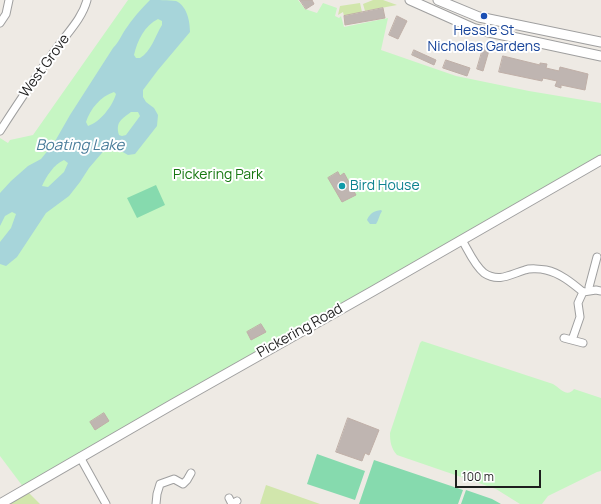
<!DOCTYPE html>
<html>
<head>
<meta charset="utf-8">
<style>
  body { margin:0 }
  #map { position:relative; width:601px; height:504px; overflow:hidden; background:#eeeae4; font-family:Manrope,sans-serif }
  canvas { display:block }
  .scale { position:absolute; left:455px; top:470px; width:86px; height:18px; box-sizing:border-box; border:2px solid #1e1e1e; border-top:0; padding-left:5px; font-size:12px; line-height:14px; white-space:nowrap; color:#1e1e1e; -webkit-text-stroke:3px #fff; paint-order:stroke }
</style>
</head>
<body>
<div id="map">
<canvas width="601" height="504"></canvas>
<div class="scale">100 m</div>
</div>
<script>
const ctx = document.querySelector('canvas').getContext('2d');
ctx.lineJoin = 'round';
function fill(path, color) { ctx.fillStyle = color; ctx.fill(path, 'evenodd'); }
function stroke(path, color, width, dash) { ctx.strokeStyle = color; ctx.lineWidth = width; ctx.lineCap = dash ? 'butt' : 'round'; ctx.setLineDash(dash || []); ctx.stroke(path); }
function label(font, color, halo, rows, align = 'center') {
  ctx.font = font + ' Manrope,sans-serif'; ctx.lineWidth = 4; ctx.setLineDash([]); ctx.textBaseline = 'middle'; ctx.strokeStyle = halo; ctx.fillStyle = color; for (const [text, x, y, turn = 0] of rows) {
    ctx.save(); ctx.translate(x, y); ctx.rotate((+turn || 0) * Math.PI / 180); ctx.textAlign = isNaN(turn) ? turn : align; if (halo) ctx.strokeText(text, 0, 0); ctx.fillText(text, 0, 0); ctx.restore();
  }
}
fill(new Path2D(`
  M 373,0 L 383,0 L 397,5 L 365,11 L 363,4 Z
  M 360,3 L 362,12 L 344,16 L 343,12 L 338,15 L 340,6 Z
  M 266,485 L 320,504 L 260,504 Z
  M 24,488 L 40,504 L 4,504 Z`), '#d1e6ac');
fill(new Path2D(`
  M 128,0 L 298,0 L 305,9 L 317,13 L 323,3 L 337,8 L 335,16 L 339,18 L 341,16 L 344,27 L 388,18 L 381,50 L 456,76 L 529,91 L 601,103 L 601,155 L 24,488 L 0,456 L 0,138 L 8,143 L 10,140 L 33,135 Z
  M 422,341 L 553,384 C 560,388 567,398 574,389 L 601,398 L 601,471 L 597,472 L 548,496 L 542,504 L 520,504 L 496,489 L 397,455 C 391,448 390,442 390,433 L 420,343 Z`), '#c6f6c3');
fill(new Path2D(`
  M 156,185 L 165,205 L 137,218 L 127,198 Z
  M 317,454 L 365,471 L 355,500 L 307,484 Z
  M 374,460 L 463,490 L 458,504 L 359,504 Z
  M 466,490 L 492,499 L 501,504 L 461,504 Z`), '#86daae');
fill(new Path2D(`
  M 150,0 C 157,0 169,0 176,1 C 187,6 190,21 190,32 L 158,70 L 143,90 L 143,97 L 146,102 L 154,108 L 158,115 L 157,126 L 135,154 L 128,155 L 114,147 L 107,147 L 89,168 L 80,182 L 69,196 L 46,213 L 17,257 L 6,266 L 0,264 L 0,242 L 11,228 L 16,214 L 12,212 L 5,216 L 0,226 L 0,193 L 11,181 L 28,166 L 41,159 L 54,143 L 70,115 L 113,48 C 119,42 121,36 125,30 C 132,19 141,9 150,0 ZM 158,19 L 162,21 L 162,25 C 155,36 151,52 140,58 L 136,58 L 134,55 C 137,41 145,25 158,19 ZM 114,92 L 116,94 C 112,107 100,122 88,126 L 86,122 C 90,109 101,96 114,92 ZM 131,112 L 138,112 L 140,116 L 126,135 L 122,136 L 119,135 C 115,122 122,119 131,112 ZM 64,160 L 68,163 L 64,172 L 48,187 L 42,186 C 46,177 54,164 64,160 Z
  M 381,210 L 382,211 C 379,215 379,220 376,224 L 370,224 L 367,220 C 370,213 374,211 381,210 Z`), '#a7d5da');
const building = new Path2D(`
  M 300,0 L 312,0 L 314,4 L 306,9 Z
  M 383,8 L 385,18 L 345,25 L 344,16 Z
  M 397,16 L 407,21 L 398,39 L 389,35 Z
  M 484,45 L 490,47 L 483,71 L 477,69 Z
  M 414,50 L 436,60 L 434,65 L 412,55 Z
  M 503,56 L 540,65 L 540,63 L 547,64 L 546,68 L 559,71 L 560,67 L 588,74 L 585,90 L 561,85 L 561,88 L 555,86 L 557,81 L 543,78 L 542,81 L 499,72 Z
  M 446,60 L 470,68 L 467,76 L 443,68 Z
  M 338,172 L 340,176 L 344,173 L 356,195 L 342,202 L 328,178 Z
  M 261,324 L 266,332 L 251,340 L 247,332 Z
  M 104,413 L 109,421 L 95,430 L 90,422 Z
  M 348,418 L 379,430 L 369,455 L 365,453 L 362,461 L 336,452 Z`);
fill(building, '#bfb5b1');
stroke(building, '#bfafa7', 1);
const minor = new Path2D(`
  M 0,23 L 6,14 L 9,0
  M 0,131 C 18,103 36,76 56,49 C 67,33 82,19 87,0
  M 462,240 C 468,250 474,265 484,273 C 499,283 511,274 525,270 C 530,268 541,269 546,270 C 560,273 572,283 583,292 L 596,290 L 601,291
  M 590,291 L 589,287 L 597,257
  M 564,338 L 583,343
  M 572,340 L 580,317 L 578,303 L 583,292
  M 80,457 L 106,504
  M 229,498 L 232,504 L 237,501
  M 156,504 L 157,494 L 160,484 L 174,479 L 183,484 L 187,480 L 191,473`);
const tertiary = new Path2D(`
  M 410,0 L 475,29 L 601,56
  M 438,0 L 479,17 L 601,42
  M 0,504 L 173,404 L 373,291 L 601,160`);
stroke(minor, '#9f9f9f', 9);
stroke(tertiary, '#9f9f9f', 11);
stroke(minor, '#fff', 7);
stroke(tertiary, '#fff', 9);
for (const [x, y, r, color] of [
  [484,16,4,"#1a4fb4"],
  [342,186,4,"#0f9aa8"]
]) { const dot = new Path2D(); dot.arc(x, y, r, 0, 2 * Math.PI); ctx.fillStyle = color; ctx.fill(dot); stroke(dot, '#fff', 1.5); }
label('14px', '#164399', '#fff', [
  ["Hessle St",484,31],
  ["Nicholas Gardens",484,47]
]);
label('14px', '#1e1e1e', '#fff', [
  ["West Grove",45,66,-54],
  ["Pickering Road",300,331,-29]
]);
label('14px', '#177711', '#fff', [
  ["Pickering Park",218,175]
]);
label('14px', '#0d838f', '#fff', [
  ["Bird House",350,186]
], 'left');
label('italic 15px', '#497c9a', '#fff', [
  ["Boating Lake",80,146]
]);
</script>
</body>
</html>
